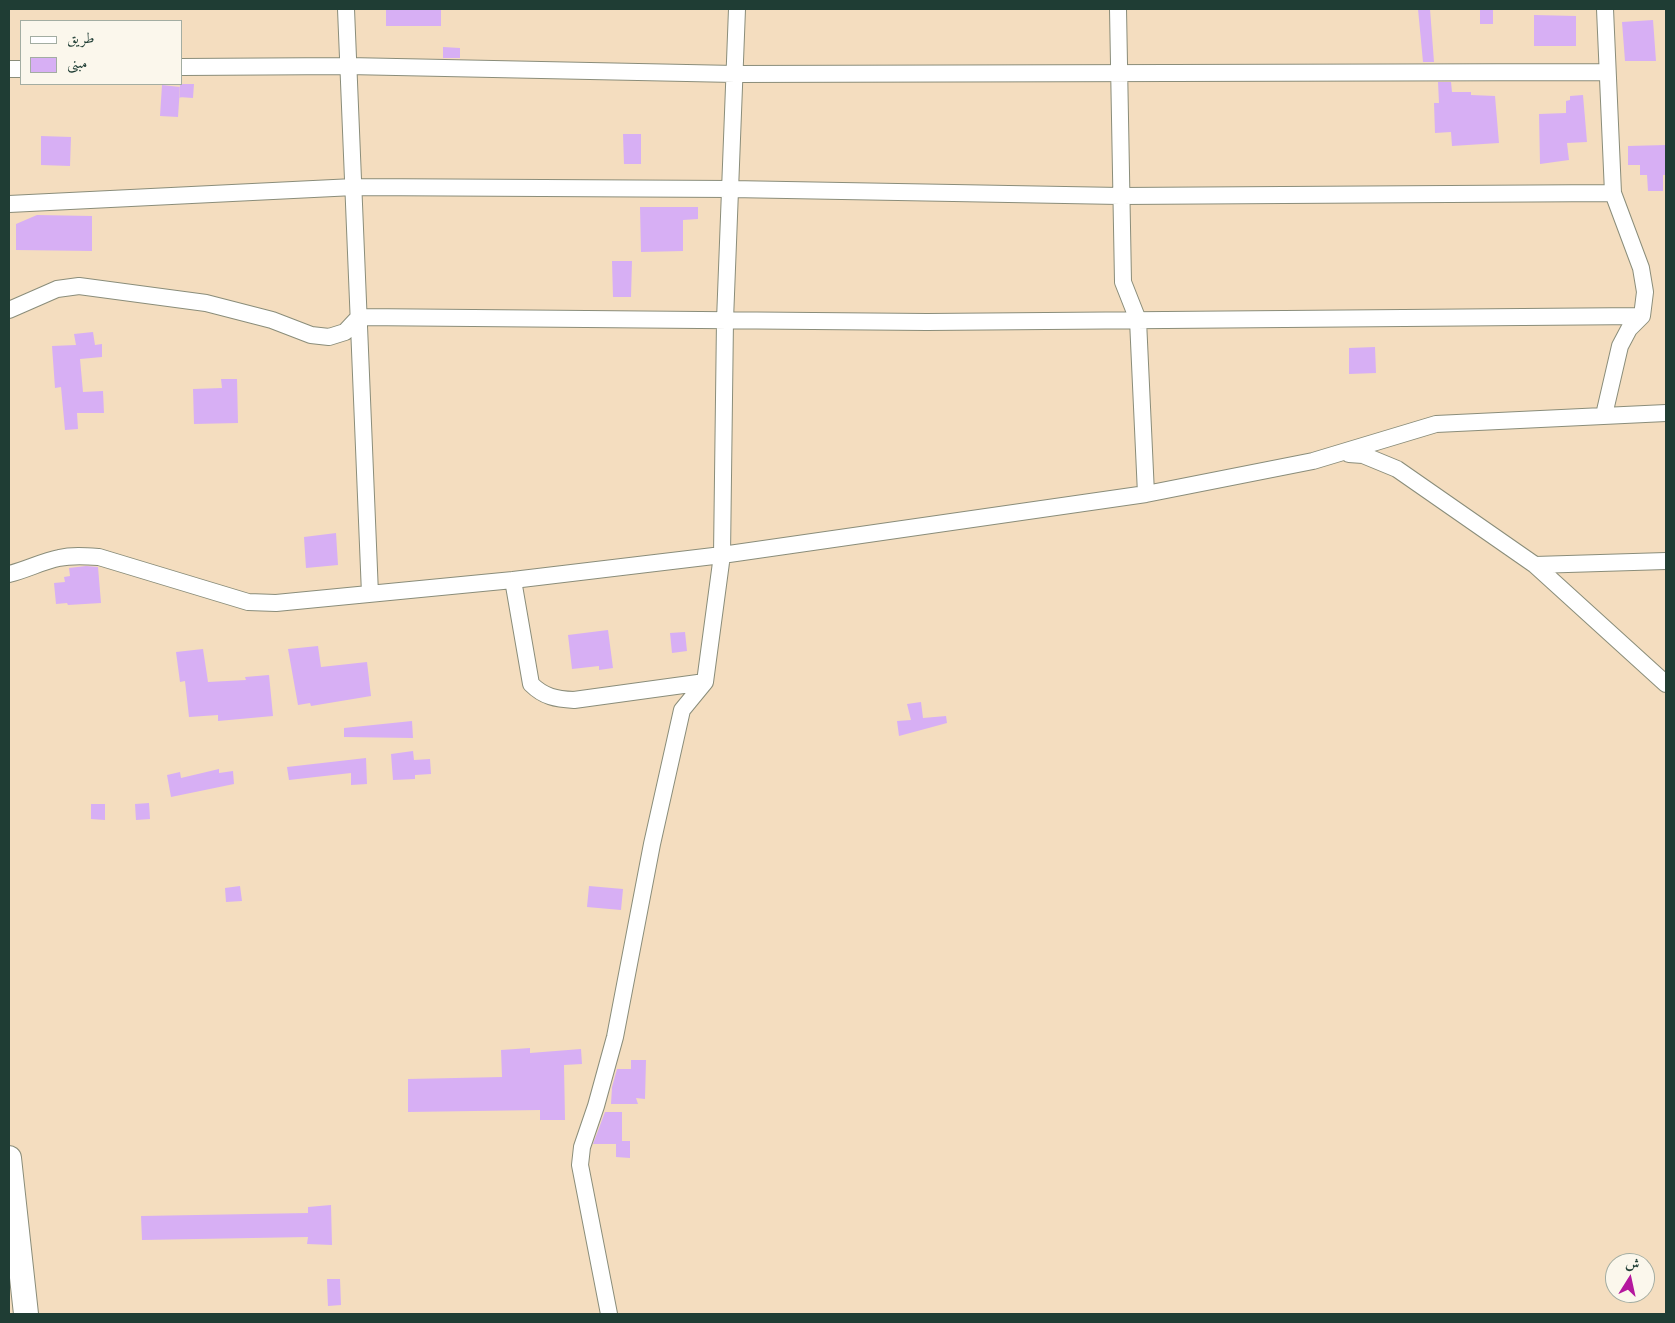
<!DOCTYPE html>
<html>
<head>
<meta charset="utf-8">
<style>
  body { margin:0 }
  #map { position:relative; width:1675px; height:1323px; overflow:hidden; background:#f4ddbf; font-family:"Libre Bodoni",Amiri,serif }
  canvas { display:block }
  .frame { position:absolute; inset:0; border:10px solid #1f3d34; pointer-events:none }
  .legend { position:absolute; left:20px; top:20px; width:162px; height:65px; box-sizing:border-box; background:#fbf7ec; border:1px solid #a3ada2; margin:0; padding:6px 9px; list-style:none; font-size:15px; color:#1f3d34 }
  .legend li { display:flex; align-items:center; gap:10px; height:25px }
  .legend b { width:25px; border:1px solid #a3ada2 }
  .north { position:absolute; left:1605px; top:1253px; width:50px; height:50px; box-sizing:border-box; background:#fbf7ec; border:1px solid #a3ada2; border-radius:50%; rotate:10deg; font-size:14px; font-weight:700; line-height:20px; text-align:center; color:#1f3d34 }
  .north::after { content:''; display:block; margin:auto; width:18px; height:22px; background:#b5179e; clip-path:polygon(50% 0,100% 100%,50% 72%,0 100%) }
</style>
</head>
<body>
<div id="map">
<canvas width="1675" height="1323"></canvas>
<div class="frame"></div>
<ul class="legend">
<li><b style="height:6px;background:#fff"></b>طريق</li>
<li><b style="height:14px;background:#d7aff4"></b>مبنى</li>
</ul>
<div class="north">ش</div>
</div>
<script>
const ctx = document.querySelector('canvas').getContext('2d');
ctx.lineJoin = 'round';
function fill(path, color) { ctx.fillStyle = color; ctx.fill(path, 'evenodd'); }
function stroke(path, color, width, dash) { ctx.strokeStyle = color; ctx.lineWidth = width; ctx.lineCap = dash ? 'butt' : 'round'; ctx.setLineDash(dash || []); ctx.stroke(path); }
fill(new Path2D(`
  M 386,9 L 441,9 L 441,26 L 386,26 Z
  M 1418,9 L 1430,9 L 1434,62 L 1423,62 Z
  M 1480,9 L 1493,9 L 1493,24 L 1480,24 Z
  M 1534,15 L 1576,16 L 1576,46 L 1534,46 Z
  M 1653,20 L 1656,61 L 1625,61 L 1622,22 Z
  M 443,47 L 460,48 L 460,58 L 443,58 Z
  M 1438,82 L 1451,82 L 1452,92 L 1471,92 L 1471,95 L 1495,96 L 1499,143 L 1452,146 L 1451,132 L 1435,133 L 1434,103 L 1439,103 Z
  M 180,84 L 194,84 L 193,98 L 179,97 Z
  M 162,85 L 180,87 L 178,117 L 160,116 Z
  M 1583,95 L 1587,142 L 1567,143 L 1569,160 L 1540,164 L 1539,114 L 1566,113 L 1566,101 L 1570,100 L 1570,96 Z
  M 623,134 L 641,134 L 641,164 L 624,164 Z
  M 41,136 L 71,137 L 70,166 L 41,165 Z
  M 1666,145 L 1666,175 L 1663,175 L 1663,191 L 1648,191 L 1647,175 L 1640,175 L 1640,165 L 1628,165 L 1628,146 Z
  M 640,207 L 698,207 L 698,219 L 683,220 L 683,251 L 641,252 Z
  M 37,215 L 92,216 L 92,251 L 16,250 L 16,224 Z
  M 612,261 L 632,261 L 631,297 L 613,297 Z
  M 93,332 L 95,345 L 102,344 L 102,357 L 80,359 L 83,392 L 103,391 L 104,413 L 77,413 L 78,429 L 65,430 L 61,387 L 55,388 L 52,346 L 76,345 L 74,334 Z
  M 1375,347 L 1376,373 L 1349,374 L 1349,348 Z
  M 221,379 L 237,379 L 238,423 L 194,424 L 193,389 L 222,388 Z
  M 336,533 L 338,565 L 306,568 L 304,537 Z
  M 86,566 L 98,567 L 101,603 L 68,605 L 67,603 L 56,604 L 54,583 L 65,582 L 64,577 L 70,576 L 69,568 Z
  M 608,630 L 613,668 L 599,670 L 599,666 L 572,669 L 568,635 Z
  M 685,632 L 687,651 L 672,653 L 670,633 Z
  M 318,646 L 321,667 L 367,662 L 371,696 L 311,706 L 310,703 L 298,705 L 288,649 Z
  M 203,649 L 208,682 L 246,680 L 245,677 L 269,675 L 273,716 L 218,721 L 218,715 L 189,717 L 185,681 L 180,682 L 176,652 Z
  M 921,702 L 923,718 L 946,716 L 947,723 L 899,736 L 897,721 L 911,720 L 907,704 Z
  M 412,721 L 413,738 L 344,737 L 344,728 Z
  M 413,751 L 414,760 L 430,759 L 431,774 L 415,775 L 415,779 L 393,780 L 391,754 Z
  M 366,758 L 367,784 L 351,785 L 351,773 L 289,780 L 287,767 Z
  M 219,769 L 219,773 L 233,771 L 234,784 L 171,797 L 167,775 L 180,772 L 181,778 Z
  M 149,803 L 150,819 L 136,820 L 135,804 Z
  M 91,804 L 105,804 L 105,820 L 91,819 Z
  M 240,886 L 242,901 L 226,902 L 225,888 Z
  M 589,886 L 623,889 L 621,910 L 587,907 Z
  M 530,1048 L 530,1053 L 581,1049 L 582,1064 L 564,1065 L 565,1120 L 540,1120 L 540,1110 L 408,1112 L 408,1079 L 502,1077 L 501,1050 Z
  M 631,1060 L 646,1060 L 645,1099 L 636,1098 L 638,1104 L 611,1104 L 612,1087 L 617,1069 L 631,1069 Z
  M 605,1112 L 622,1112 L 622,1141 L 630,1141 L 630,1158 L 616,1157 L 616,1144 L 593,1144 Z
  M 331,1205 L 332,1245 L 307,1244 L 308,1237 L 142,1240 L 141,1216 L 308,1213 L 308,1207 Z
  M 327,1279 L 340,1279 L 341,1305 L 328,1306 Z`), '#d7aff4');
const minor = new Path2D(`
  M 346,9 L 370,594
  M 1118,9 L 1123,282 L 1138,320 L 1146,494
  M 181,67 L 348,66 L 735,74 L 1607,72
  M 9,69 L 21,69
  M 9,204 L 354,187 L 731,189 L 1120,196 L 1613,193
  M 9,310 L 57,289 L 79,286 L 206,303 L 272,320 L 311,335 L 329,337 L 345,332 L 359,317 L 927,322 L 1642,316
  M 1604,415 L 1620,346 L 1629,329 L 1642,316 L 1645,292 L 1641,268 L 1613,193 L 1605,9
  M 1349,454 L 1363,455 L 1397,469 L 1535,565 L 1666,684
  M 1535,565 L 1666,561
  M 9,574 C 26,570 43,561 59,558 C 72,555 85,556 99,557 L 248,602 L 276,603 L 513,580 L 722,555 L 1146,494 L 1313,461 L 1436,424 L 1666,413
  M 513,580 L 531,684 C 544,697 556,699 574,700 L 705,682
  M 609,1314 L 580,1165 L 582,1147 L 596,1106 L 615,1037 L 652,844 L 682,710 L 705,682 L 722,555 L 725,320 L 737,9`);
const highway = new Path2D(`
  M 9,1158 L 26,1314`);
stroke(minor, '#8a8d7a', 18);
stroke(highway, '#8a8d7a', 26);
stroke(minor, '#fff', 16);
stroke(highway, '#fff', 24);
</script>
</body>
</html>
